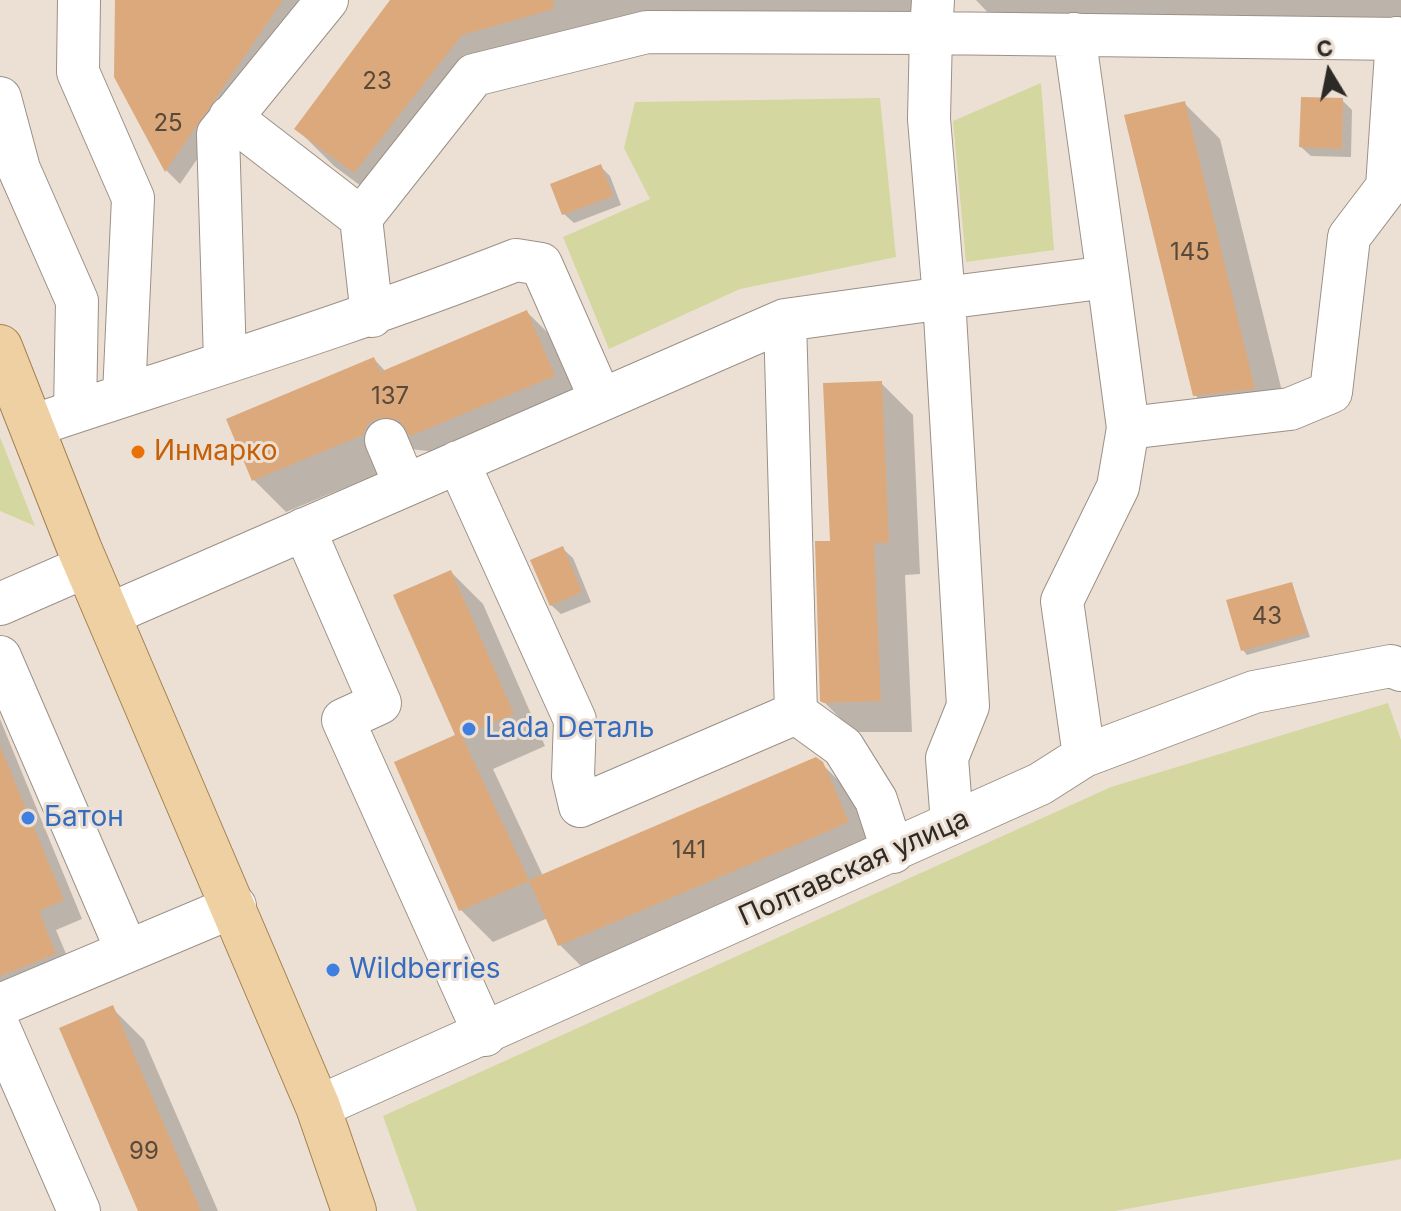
<!DOCTYPE html>
<html>
<head>
<meta charset="utf-8">
<style>
  body { margin:0 }
  #map { position:relative; width:1401px; height:1211px; overflow:hidden; background:#ece0d5; font-family:Inter,sans-serif }
  canvas { display:block }
  .north { position:absolute; left:1289px; top:32px; width:80px; height:80px; -webkit-text-stroke:6px #ece0d5; paint-order:stroke; rotate:350deg; font-size:22px; font-weight:700; line-height:32px; text-align:center; color:#2d2925 }
  .north::after { content:''; display:block; margin:auto; width:28px; height:36px; background:#2d2925; clip-path:polygon(50% 0,100% 100%,50% 72%,0 100%) }
</style>
</head>
<body>
<div id="map">
<canvas width="1401" height="1211"></canvas>
<div class="north">С</div>
</div>
<script>
const ctx = document.querySelector('canvas').getContext('2d');
ctx.lineJoin = 'round';
function fill(path, color) { ctx.fillStyle = color; ctx.fill(path, 'evenodd'); }
function stroke(path, color, width, dash) { ctx.strokeStyle = color; ctx.lineWidth = width; ctx.lineCap = dash ? 'butt' : 'round'; ctx.setLineDash(dash || []); ctx.stroke(path); }
function label(font, color, halo, rows, align = 'center') {
  ctx.font = font + ' Inter,sans-serif'; ctx.lineWidth = 6; ctx.setLineDash([]); ctx.textBaseline = 'middle'; ctx.strokeStyle = halo; ctx.fillStyle = color; for (const [text, x, y, turn = 0] of rows) {
    ctx.save(); ctx.translate(x, y); ctx.rotate((+turn || 0) * Math.PI / 180); ctx.textAlign = isNaN(turn) ? turn : align; if (halo) ctx.strokeText(text, 0, 0); ctx.fillText(text, 0, 0); ctx.restore();
  }
}
fill(new Path2D(`
  M 1041,83 L 1054,250 L 966,262 L 953,121 Z
  M 880,98 L 896,257 L 740,289 L 609,349 L 563,237 L 650,199 L 624,148 L 635,102 Z
  M 0,437 L 35,526 L 0,511 Z
  M 1388,703 L 1401,740 L 1401,1159 L 1115,1211 L 417,1211 L 383,1116 L 1111,787 Z`), '#d4d79f');
fill(new Path2D(`
  M 117,0 L 307,0 L 180,184 L 166,170 L 116,76 Z
  M 393,0 L 930,0 L 929,33 L 656,27 L 499,71 L 392,209 L 334,166 L 297,129 Z
  M 976,0 L 1401,0 L 1401,43 L 1012,38 Z
  M 1342,100 L 1352,110 L 1351,157 L 1311,156 L 1301,147 Z
  M 1184,103 L 1220,139 L 1290,424 L 1231,431 L 1195,395 Z
  M 600,166 L 610,176 L 621,205 L 574,223 L 564,214 Z
  M 527,312 L 559,344 L 586,408 L 444,467 L 428,451 L 410,449 L 395,467 L 286,512 L 254,480 L 229,420 L 374,359 L 386,372 Z
  M 881,383 L 913,415 L 920,574 L 905,575 L 912,732 L 854,732 L 822,700 Z
  M 563,549 L 573,558 L 591,602 L 561,614 L 551,605 Z
  M 451,572 L 483,604 L 545,746 L 493,769 L 543,876 L 821,763 L 854,796 L 880,854 L 592,977 L 560,945 L 548,918 L 493,942 L 461,910 Z
  M 1292,584 L 1310,637 L 1247,655 L 1243,650 Z
  M 0,719 L 82,919 L 56,930 L 74,973 L 0,996 Z
  M 112,1008 L 144,1040 L 218,1211 L 140,1211 Z`), '#0003');
fill(new Path2D(`
  M 115,0 L 283,0 L 165,172 L 114,77 Z
  M 390,0 L 553,0 L 554,9 L 462,35 L 354,173 L 294,129 Z
  M 1301,97 L 1343,98 L 1342,149 L 1299,147 Z
  M 1185,101 L 1255,389 L 1193,396 L 1124,115 Z
  M 601,164 L 613,196 L 562,215 L 550,184 Z
  M 527,310 L 555,376 L 410,436 L 399,420 L 377,418 L 367,425 L 363,435 L 252,481 L 226,419 L 374,357 L 380,372 Z
  M 882,381 L 889,543 L 874,543 L 881,701 L 824,703 L 820,701 L 815,541 L 830,541 L 823,383 Z
  M 563,546 L 582,592 L 550,606 L 530,560 Z
  M 451,570 L 514,714 L 462,736 L 529,880 L 816,757 L 823,762 L 849,822 L 558,946 L 529,881 L 459,911 L 394,762 L 455,735 L 393,595 Z
  M 1292,582 L 1307,633 L 1241,651 L 1226,600 Z
  M 0,746 L 64,900 L 39,911 L 56,954 L 0,976 Z
  M 113,1005 L 201,1211 L 138,1211 L 59,1028 Z`), '#dba97b');
const minor = new Path2D(`
  M 79,0 L 78,72 L 133,198 L 124,395
  M 933,0 L 931,33 L 1401,39
  M 1074,34 L 1108,277
  M 0,98 L 19,169 L 77,301 L 75,411
  M 230,117 L 361,218
  M 372,316 L 361,218 L 474,75 L 647,32 L 931,33 L 929,119 L 944,298 L 1108,277 L 1128,428 L 1290,409 L 1331,392 L 1349,237 L 1387,187 L 1397,38
  M 785,320 L 796,713
  M 225,360 L 218,134 L 327,0
  M 32,426 C 194,372 358,322 516,260 L 541,264 L 601,400
  M 386,440 L 405,485
  M 458,462 L 575,720 L 573,776 L 580,806 L 796,713
  M 304,529 L 380,703 L 343,720 L 485,1035
  M 0,604 L 87,566
  M 108,615 L 785,320 L 944,298 L 968,706 L 947,758 L 952,823
  M 0,657 L 127,951
  M 796,713 L 843,747 L 876,800 L 893,852
  M 1084,756 L 1062,601 L 1118,487 L 1128,428
  M 0,1005 L 235,906
  M 0,1030 L 79,1211
  M 318,1107 L 1040,784 L 1084,756 L 1254,692 L 1391,666 L 1401,670`);
const major = new Path2D(`
  M 0,347 L 80,550 L 318,1107 L 354,1211`);
stroke(minor, '#9b9086', 44);
stroke(major, '#a3814f', 46);
stroke(minor, '#fff', 42);
stroke(major, '#eed0a3', 44);
for (const [x, y, r, color] of [
  [138,452,8,"#e8710a"],
  [469,729,8,"#3f7fe0"],
  [28,818,8,"#3f7fe0"],
  [333,970,8,"#3f7fe0"]
]) { const dot = new Path2D(); dot.arc(x, y, r, 0, 2 * Math.PI); ctx.fillStyle = color; ctx.fill(dot); stroke(dot, '#ece0d5', 3); }
label('24px', '#58493a', null, [
  ["23",377,82],
  ["25",168,124],
  ["145",1190,253],
  ["137",390,397],
  ["43",1267,617],
  ["141",689,851],
  ["99",144,1152]
]);
label('28px', '#c56008', '#ece0d5', [
  ["Инмарко",154,452]
], 'left');
label('28px', '#366cbe', '#ece0d5', [
  ["Lada Dеталь",485,729],
  ["Батон",44,818],
  ["Wildberries",349,970]
], 'left');
label('28px', '#2d2925', '#ece0d5', [
  ["Полтавская улица",854,868,-24]
]);
</script>
</body>
</html>
